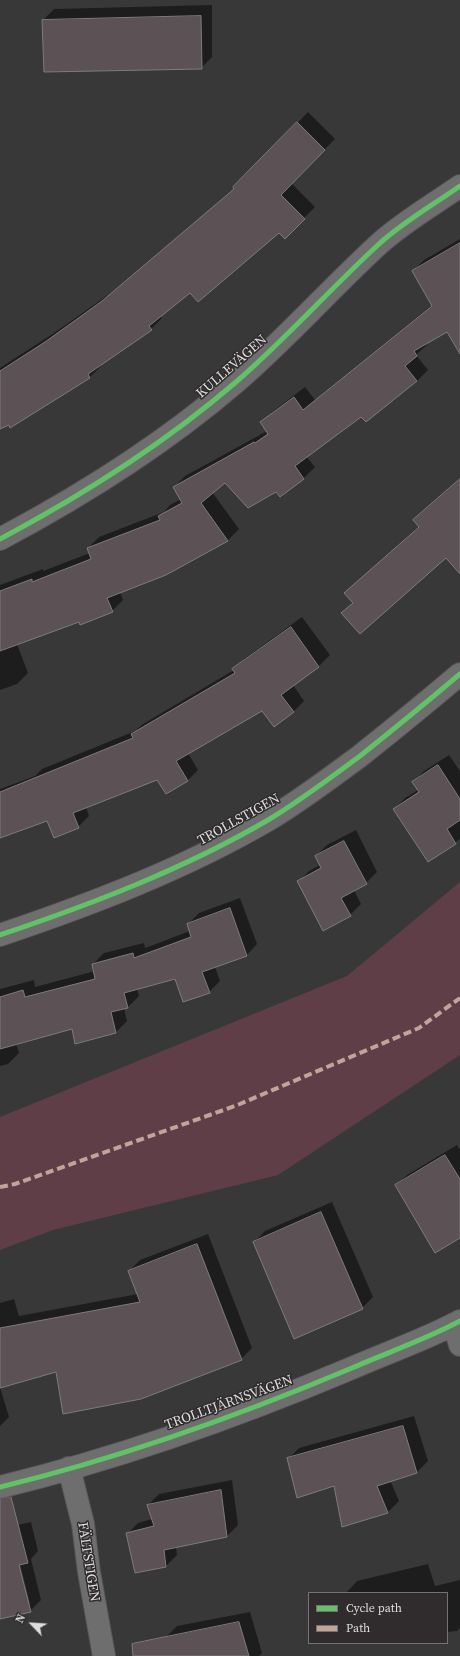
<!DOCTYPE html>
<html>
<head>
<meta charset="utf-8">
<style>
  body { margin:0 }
  #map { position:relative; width:460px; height:1656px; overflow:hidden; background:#393838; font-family:"Source Serif 4",serif }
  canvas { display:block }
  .legend { position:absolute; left:308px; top:1592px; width:140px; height:52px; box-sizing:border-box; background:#302c2d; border:1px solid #767273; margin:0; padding:5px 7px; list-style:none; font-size:12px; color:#dedcdd }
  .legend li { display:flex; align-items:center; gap:8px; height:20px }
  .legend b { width:20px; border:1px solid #767273 }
  .north { position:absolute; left:12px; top:1604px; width:40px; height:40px; -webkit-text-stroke:3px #302c2d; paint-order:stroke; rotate:295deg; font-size:11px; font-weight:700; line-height:16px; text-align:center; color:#dedcdd }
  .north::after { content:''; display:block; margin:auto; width:14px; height:18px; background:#dedcdd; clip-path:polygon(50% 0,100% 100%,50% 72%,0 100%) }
</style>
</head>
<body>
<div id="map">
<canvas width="460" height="1656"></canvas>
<ul class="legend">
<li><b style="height:5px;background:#61c268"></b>Cycle path</li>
<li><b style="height:5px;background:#c0a59a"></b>Path</li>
</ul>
<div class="north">N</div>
</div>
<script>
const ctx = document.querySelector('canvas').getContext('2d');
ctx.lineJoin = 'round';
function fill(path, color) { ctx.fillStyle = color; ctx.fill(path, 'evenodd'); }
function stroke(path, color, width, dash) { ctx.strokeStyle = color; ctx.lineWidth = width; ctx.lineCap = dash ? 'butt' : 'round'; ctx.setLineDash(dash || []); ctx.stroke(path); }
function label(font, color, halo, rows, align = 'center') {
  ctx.font = font + ' "Source Serif 4",serif'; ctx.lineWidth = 3; ctx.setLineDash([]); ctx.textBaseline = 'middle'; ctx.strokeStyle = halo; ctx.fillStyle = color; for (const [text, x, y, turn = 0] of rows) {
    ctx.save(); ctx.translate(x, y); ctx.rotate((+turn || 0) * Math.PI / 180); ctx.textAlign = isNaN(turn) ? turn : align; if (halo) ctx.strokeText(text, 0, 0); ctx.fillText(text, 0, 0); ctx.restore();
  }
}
fill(new Path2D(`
  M 460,882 L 460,1055 L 278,1175 L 53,1230 L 0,1250 L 0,1117 L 347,976 Z`), '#603e48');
fill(new Path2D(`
  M 212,5 L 212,57 L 201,68 L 43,20 L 54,9 Z
  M 308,112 L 335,139 L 291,183 L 315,207 L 285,237 L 279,231 L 190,291 L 160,316 L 162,318 L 151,329 L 100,365 L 101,366 L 90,377 L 11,426 L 9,423 L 0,428 L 0,368 L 57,331 L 115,290 L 235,188 Z
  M 460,239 L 460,322 L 426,342 L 428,344 L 416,355 L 428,370 L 417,381 L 366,421 L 361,415 L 306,456 L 315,467 L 304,478 L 280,496 L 276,491 L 225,482 L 212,492 L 239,529 L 228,540 L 166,574 L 120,592 L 123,600 L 112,611 L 80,621 L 17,644 L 28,673 L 17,684 L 0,690 L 0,585 L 43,569 L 43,571 L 90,553 L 88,548 L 99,537 L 164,512 L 170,505 L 181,499 L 174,487 L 185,476 L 267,431 L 261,423 L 272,412 L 305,387 L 315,400 L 432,305 L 413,271 L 424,260 Z
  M 460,479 L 460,543 L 343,613 L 353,603 L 356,583 L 419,526 L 425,510 Z
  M 302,617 L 330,655 L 319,666 L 293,685 L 304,701 L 293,712 L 262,709 L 188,753 L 198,770 L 187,781 L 158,778 L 86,807 L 89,816 L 78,827 L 47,820 L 0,836 L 0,789 L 35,776 L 42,769 L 135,731 L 143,724 L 234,670 L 244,659 Z
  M 449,755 L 460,771 L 460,839 L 428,861 L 394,809 L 405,798 L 418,790 L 413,782 L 424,771 Z
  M 356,830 L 377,872 L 366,883 L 354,890 L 361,904 L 350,915 L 298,882 L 309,871 L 320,865 L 316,856 L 327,845 Z
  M 240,898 L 257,944 L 247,955 L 215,967 L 220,981 L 209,992 L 175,978 L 137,989 L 139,996 L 128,1007 L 124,1008 L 127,1021 L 116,1032 L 76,1043 L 72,1027 L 16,1043 L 19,1053 L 8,1064 L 0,1066 L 0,989 L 34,980 L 35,987 L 95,971 L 93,964 L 104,953 L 144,943 L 145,948 L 190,931 L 188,924 L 199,913 Z
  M 457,1145 L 460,1150 L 460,1236 L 396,1185 L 407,1175 Z
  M 332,1202 L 373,1297 L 362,1308 L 254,1242 L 265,1231 Z
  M 208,1234 L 252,1348 L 241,1359 L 56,1371 L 0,1387 L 9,1417 L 0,1426 L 0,1303 L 14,1299 L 19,1316 L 138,1294 L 129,1271 L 140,1260 Z
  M 414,1416 L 428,1461 L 417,1472 L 390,1480 L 399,1501 L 388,1512 L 343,1525 L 335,1485 L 288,1459 L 299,1448 Z
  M 232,1480 L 238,1525 L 227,1536 L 176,1547 L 177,1555 L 166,1566 L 127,1534 L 138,1523 L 152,1519 L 148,1505 L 159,1494 Z
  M 31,1522 L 38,1551 L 31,1559 L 41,1600 L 30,1611 L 0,1617 L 0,1529 ZM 19,1560 L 30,1604 L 28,1604 L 17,1561 Z
  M 428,1564 L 435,1586 L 460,1580 L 460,1628 L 457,1631 L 447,1632 L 447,1593 L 346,1593 L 357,1581 Z
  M 250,1612 L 262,1653 L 259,1656 L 156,1656 L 166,1637 L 177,1626 Z`), '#0007');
const building = new Path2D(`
  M 201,16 L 202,69 L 44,72 L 42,20 Z
  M 297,122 L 325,150 L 281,195 L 305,219 L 285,239 L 279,233 L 198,302 L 190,293 L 149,326 L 152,330 L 88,374 L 90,378 L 10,428 L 9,425 L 0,429 L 0,371 L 45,342 L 102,301 L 234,189 L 233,187 Z
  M 460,243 L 460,354 L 447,332 L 414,351 L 417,356 L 405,366 L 417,381 L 366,422 L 361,417 L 295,466 L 304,479 L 280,497 L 276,492 L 248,508 L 225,483 L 201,503 L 228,541 L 166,575 L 107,598 L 113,612 L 80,625 L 79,622 L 0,651 L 0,591 L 32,579 L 32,582 L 91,559 L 87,548 L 160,520 L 158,516 L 182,503 L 173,487 L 254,442 L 255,443 L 268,434 L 260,422 L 294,397 L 303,410 L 432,306 L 412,271 Z
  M 460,479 L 460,574 L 446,558 L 360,634 L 341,613 L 353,603 L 344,593 L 419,527 L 413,520 Z
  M 291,627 L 319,667 L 281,695 L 294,712 L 274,727 L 262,711 L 176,761 L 188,781 L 166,794 L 157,780 L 73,813 L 79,828 L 54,838 L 47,821 L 0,838 L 0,792 L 133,738 L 131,734 L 235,673 L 232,669 Z
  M 438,765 L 460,799 L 460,820 L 447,829 L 456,844 L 428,862 L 393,809 L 419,792 L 412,782 Z
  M 344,841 L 367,884 L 341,898 L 351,916 L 323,931 L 297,881 L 321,868 L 315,856 Z
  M 230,908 L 247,956 L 202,972 L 210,993 L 183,1002 L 175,979 L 124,993 L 128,1008 L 111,1012 L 116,1033 L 75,1044 L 72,1029 L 0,1049 L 0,997 L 23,990 L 25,997 L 95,979 L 92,964 L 133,953 L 134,958 L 191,937 L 187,924 Z
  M 445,1155 L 460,1179 L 460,1238 L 435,1253 L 395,1185 Z
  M 321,1212 L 363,1309 L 294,1339 L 253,1242 Z
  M 197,1244 L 242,1360 L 141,1399 L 63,1414 L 56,1372 L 0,1388 L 0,1328 L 140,1302 L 128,1271 Z
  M 403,1426 L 417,1473 L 377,1486 L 388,1513 L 342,1527 L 334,1486 L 297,1498 L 287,1458 Z
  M 221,1490 L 227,1537 L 164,1550 L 166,1567 L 135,1573 L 126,1533 L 154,1526 L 147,1505 Z
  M 11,1497 L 28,1563 L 19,1565 L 31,1612 L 0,1619 L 0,1499 Z
  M 239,1622 L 249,1656 L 133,1656 L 132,1644 Z`);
fill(building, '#5c5255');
stroke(building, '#7d7b7c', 1);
const street = new Path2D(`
  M 0,539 C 83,495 164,444 236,382 C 286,339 330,289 379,244 C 403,222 433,205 460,186
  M 0,935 C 92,904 184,869 268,820 C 300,801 330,778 360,756 C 394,729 427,702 460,674
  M 454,1324 L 460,1345
  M 69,1468 L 83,1524 L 89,1572 L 104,1656
  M 0,1487 C 121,1458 238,1416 352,1368 C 386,1353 427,1339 460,1321`);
stroke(street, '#565555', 24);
stroke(street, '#6f6e6e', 22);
stroke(new Path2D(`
  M 0,1187 L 15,1184 L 235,1106 L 419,1028 L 460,998`), '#c0a59a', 4, [8, 4]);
stroke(new Path2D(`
  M 0,539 C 83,495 164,444 236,382 C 286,339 330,289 379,244 C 403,222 433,205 460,186
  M 0,935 C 92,904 184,869 268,820 C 300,801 330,778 360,756 C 394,729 427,702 460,674
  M 0,1487 C 121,1458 238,1416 352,1368 C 386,1353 427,1339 460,1321`), '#61c268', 5);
label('14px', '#dedcdd', '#302c2d', [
  ["KULLEVÄGEN",232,367,-41],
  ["TROLLSTIGEN",239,820,-29],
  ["TROLLTJÄRNSVÄGEN",229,1403,-20],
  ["FÄLTSTIGEN",88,1562,81]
]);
</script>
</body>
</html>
